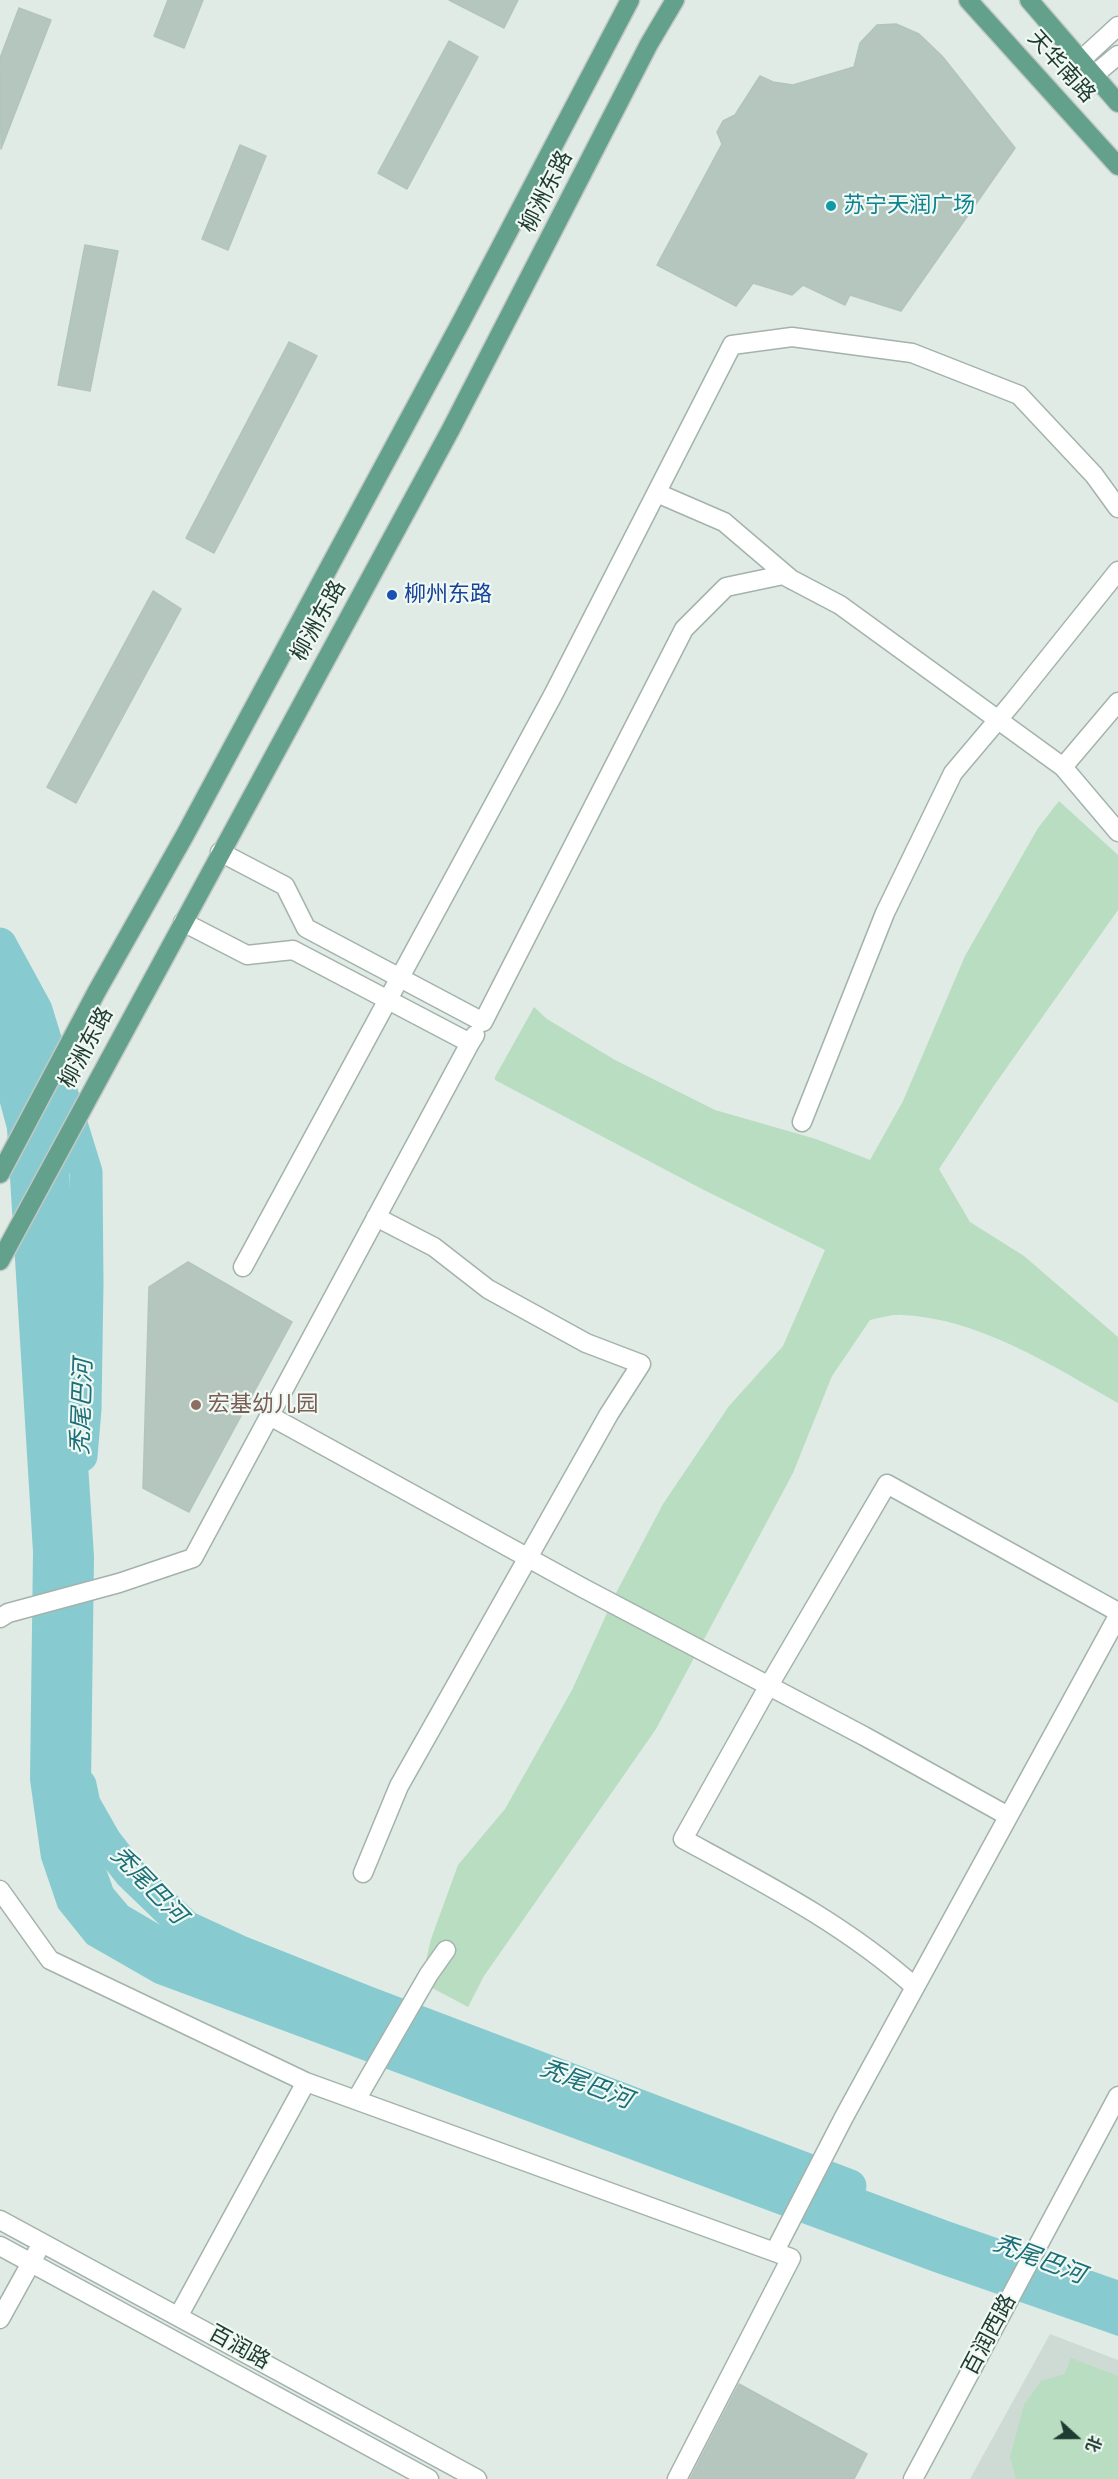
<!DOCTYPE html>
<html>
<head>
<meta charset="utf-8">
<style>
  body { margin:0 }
  #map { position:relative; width:1118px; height:2479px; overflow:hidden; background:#e0ebe5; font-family:"Space Grotesk","Noto Sans SC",sans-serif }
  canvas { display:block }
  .north { position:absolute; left:1046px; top:2407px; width:60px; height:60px; -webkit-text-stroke:4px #f0f8f4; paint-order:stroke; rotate:111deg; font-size:16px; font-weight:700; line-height:24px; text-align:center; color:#203c32 }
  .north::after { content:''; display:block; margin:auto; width:21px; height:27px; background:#203c32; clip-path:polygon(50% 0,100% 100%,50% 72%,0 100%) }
</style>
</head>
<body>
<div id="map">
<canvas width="1118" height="2479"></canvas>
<div class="north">北</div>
</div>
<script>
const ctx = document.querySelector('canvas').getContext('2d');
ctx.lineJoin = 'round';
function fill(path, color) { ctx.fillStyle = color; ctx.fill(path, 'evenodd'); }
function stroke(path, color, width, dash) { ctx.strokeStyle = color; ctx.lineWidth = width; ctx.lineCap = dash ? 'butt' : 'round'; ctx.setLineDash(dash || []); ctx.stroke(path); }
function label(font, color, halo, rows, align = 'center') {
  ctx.font = font + ' "Space Grotesk","Noto Sans SC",sans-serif'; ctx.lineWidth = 4.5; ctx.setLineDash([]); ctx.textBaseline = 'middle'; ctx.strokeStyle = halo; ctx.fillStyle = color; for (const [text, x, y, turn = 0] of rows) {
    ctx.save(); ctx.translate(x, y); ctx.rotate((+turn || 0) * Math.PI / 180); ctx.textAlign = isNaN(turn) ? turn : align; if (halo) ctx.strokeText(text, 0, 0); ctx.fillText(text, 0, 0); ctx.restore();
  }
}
fill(new Path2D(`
  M 1050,2334 L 1118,2360 L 1118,2479 L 970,2479 Z`), '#cedbd4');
fill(new Path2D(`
  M 1059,801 L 1118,855 L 1118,910 L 993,1087 L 939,1169 L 970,1222 L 1024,1256 L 1118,1337 L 1118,1403 C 1053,1366 978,1318 902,1315 C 892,1314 881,1318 870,1320 L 832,1376 L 793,1473 L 656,1729 L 484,1976 L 468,2007 L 421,1982 L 431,1939 L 458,1865 L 505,1809 L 572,1690 L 617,1591 L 663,1504 L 729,1406 L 783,1346 L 825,1250 L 704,1190 L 495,1080 L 495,1077 L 534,1007 L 547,1019 L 615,1060 L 715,1110 L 816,1139 L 870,1160 L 903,1101 L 965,956 L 1038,828 Z
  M 1071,2358 L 1118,2376 L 1118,2479 L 1016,2479 L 1010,2457 L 1024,2405 L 1041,2381 L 1065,2374 Z`), '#b8ddc0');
fill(new Path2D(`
  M 0,953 L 36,1011 L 66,1127 L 94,1556 L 91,1783 L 100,1852 L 113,1888 L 128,1906 L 179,1936 L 951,2222 L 1118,2280 L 1118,2336 L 934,2272 L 155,1983 L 87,1944 L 58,1908 L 41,1858 L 30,1780 L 33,1552 L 7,1129 L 0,1103 Z`), '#87cbd1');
stroke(new Path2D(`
  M 0,944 L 36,1010 L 86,1172 L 87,1283 L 85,1409 L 81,1456
  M 80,1785 L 84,1804 L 105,1841 L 130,1873 L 186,1927 L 238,1951 L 366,2002 L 850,2186`), '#87cbd1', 33);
const building = new Path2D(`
  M 168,0 L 203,0 L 184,48 L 154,36 Z
  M 449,0 L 518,0 L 504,28 Z
  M 19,8 L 51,20 L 1,149 L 0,58 Z
  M 896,24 L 919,34 L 942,56 L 1015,148 L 901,311 L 850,295 L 845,305 L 803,285 L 792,295 L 753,283 L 736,306 L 657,265 L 722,144 L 717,132 L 723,121 L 735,115 L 760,76 L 773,82 L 793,85 L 854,67 L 860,43 L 877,25 Z
  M 449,41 L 478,57 L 407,189 L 378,173 Z
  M 240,145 L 266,156 L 228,250 L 202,239 Z
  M 85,245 L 118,251 L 90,391 L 58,385 Z
  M 289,342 L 317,356 L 214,553 L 186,538 Z
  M 153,591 L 181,609 L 76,803 L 47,787 Z
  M 188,1262 L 292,1322 L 189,1512 L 143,1488 L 149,1287 Z
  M 739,2384 L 867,2454 L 854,2479 L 690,2479 Z`);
fill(building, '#b5c6be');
stroke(building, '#b2c5bc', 1.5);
const minor = new Path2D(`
  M 1081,60 L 1118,26
  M 1094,75 L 1118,55
  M 657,493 L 724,522 L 792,580
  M 1118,702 L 1063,767 L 1118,832
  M 220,852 L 285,886 L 306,928 L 483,1022 L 684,629 L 726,587 L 783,575 L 840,605 L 1063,767
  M 183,922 L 247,955 L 293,950 L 470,1043 L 475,1035
  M 802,1122 L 885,913 L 953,773 L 1013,702 L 1118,571
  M 243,1267 L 553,695 L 732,345 L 792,337 L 912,353 L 1019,395 L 1094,475 L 1118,508
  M 270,1416 L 583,1588 L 864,1736 L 1008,1816
  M 0,1618 L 8,1613 L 119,1583 L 193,1558 L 470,1043
  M 363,1873 L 399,1786 L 609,1414 L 641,1364 L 586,1343 L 488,1289 L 434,1247 L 376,1217
  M 0,1890 L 50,1960 L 306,2082 L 179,2315
  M 915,1987 C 846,1925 764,1883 683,1839 L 768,1687 L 887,1484 L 1118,1612
  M 306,2082 L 791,2258 L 677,2479
  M 356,2100 L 429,1974 L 446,1950
  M 0,2220 L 477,2479
  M 0,2246 L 429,2479
  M 775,2251 L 844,2117 L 1118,1616
  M 0,2319 L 37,2252
  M 913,2479 L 1118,2096`);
const major = new Path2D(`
  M 968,0 L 1118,166
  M 1029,0 L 1118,103
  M 0,1174 L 97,991 L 185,835 L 461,322 L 630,0
  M 0,1261 L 451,429 L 649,44 L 675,0`);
stroke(minor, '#a3b3ac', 21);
stroke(major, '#c1c8c6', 21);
stroke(minor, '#fff', 18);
stroke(major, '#64a18d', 18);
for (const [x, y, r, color] of [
  [831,206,6,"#0f9aa8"],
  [392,595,6,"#1a4fb4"],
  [196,1405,6,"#8d6e63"]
]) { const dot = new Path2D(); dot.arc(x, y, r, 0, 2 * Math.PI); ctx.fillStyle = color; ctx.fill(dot); stroke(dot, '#f0f8f4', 2); }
label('22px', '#203c32', '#f0f8f4', [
  ["天华南路",1061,67,48],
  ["柳洲东路",547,192,-63],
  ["柳洲东路",319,621,-61],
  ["柳洲东路",87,1048,-62],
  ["百润西路",990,2335,-62],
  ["百润路",239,2348,29]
]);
label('22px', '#0d838f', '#f0f8f4', [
  ["苏宁天润广场",843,206]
], 'left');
label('22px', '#164399', '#f0f8f4', [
  ["柳州东路",404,595]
], 'left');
label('22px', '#785e54', '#f0f8f4', [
  ["宏基幼儿园",208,1405]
], 'left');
label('italic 24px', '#1a6f78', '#f0f8f4', [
  ["秃尾巴河",83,1407,-88],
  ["秃尾巴河",148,1886,46],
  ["秃尾巴河",586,2085,21],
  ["秃尾巴河",1039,2260,21]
]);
</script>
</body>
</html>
